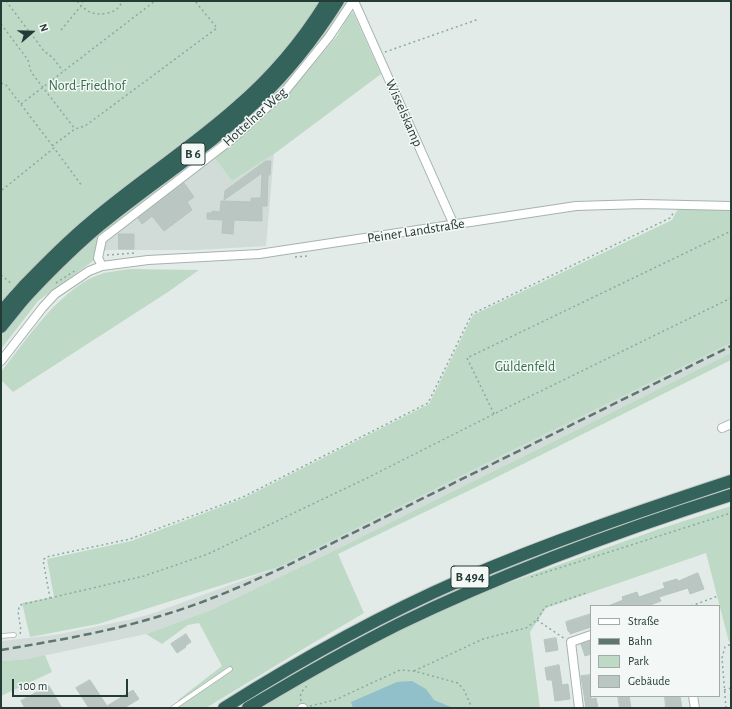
<!DOCTYPE html>
<html>
<head>
<meta charset="utf-8">
<style>
  body { margin:0 }
  #map { position:relative; width:732px; height:709px; overflow:hidden; background:#e3ebe8; font-family:"Alegreya Sans",sans-serif }
  canvas { display:block }
  .frame { position:absolute; inset:0; border:2px solid #253b35; pointer-events:none }
  .legend { position:absolute; left:590px; top:605px; width:130px; height:92px; box-sizing:border-box; background:#f3f8f6; border:1px solid #a1aca9; margin:0; padding:5px 7px; list-style:none; font-size:12px; color:#253b35 }
  .legend li { display:flex; align-items:center; gap:8px; height:20px }
  .legend b { width:20px; border:1px solid #a1aca9 }
  .north { position:absolute; left:12px; top:12px; width:40px; height:40px; -webkit-text-stroke:3px #f3f8f6; paint-order:stroke; rotate:70deg; font-size:11px; font-weight:700; line-height:16px; text-align:center; color:#253b35 }
  .north::after { content:''; display:block; margin:auto; width:14px; height:18px; background:#253b35; clip-path:polygon(50% 0,100% 100%,50% 72%,0 100%) }
  .scale { position:absolute; left:12px; top:679px; width:116px; height:18px; box-sizing:border-box; border:2px solid #253b35; border-top:0; padding-left:5px; font-size:12px; line-height:14px; white-space:nowrap; color:#253b35; -webkit-text-stroke:3px #f3f8f6; paint-order:stroke }
</style>
</head>
<body>
<div id="map">
<canvas width="732" height="709"></canvas>
<div class="frame"></div>
<ul class="legend">
<li><b style="height:5px;background:#fff"></b>Straße</li>
<li><b style="height:5px;background:#5f7670"></b>Bahn</li>
<li><b style="height:11px;background:#bedac6"></b>Park</li>
<li><b style="height:11px;background:#b9c6c1"></b>Gebäude</li>
</ul>
<div class="north">N</div>
<div class="scale">100 m</div>
</div>
<script>
const ctx = document.querySelector('canvas').getContext('2d');
ctx.lineJoin = 'round';
function fill(path, color) { ctx.fillStyle = color; ctx.fill(path, 'evenodd'); }
function stroke(path, color, width, dash) { ctx.strokeStyle = color; ctx.lineWidth = width; ctx.lineCap = dash ? 'butt' : 'round'; ctx.setLineDash(dash || []); ctx.stroke(path); }
function label(font, color, halo, rows, align = 'center') {
  ctx.font = font + ' "Alegreya Sans",sans-serif'; ctx.lineWidth = 3; ctx.setLineDash([]); ctx.textBaseline = 'middle'; ctx.strokeStyle = halo; ctx.fillStyle = color; for (const [text, x, y, turn = 0] of rows) {
    ctx.save(); ctx.translate(x, y); ctx.rotate((+turn || 0) * Math.PI / 180); ctx.textAlign = isNaN(turn) ? turn : align; if (halo) ctx.strokeText(text, 0, 0); ctx.fillText(text, 0, 0); ctx.restore();
  }
}
fill(new Path2D(`
  M 274,154 L 266,246 L 197,250 L 103,250 L 104,242 L 214,157 L 232,181 Z
  M 731,343 L 731,353 L 315,560 L 211,610 L 146,634 L 28,659 L 1,661 L 1,641 L 55,635 L 128,620 L 151,614 L 279,567 L 503,455 Z`), '#d1dbd7');
fill(new Path2D(`
  M 1,1 L 348,1 C 332,27 316,53 296,75 C 238,138 167,186 100,238 L 97,258 L 38,301 L 1,349 Z
  M 353,12 L 381,74 L 274,154 L 232,181 L 214,157 L 234,143 L 297,84 L 337,36 L 349,15 Z
  M 680,205 L 731,206 L 731,343 L 503,455 L 279,567 L 98,624 L 30,637 L 22,603 L 54,597 L 47,559 L 131,541 L 244,498 L 429,404 L 473,315 L 672,220 Z
  M 131,269 L 199,270 L 168,292 L 13,392 L 1,380 L 1,372 C 27,339 62,285 104,273 C 113,271 123,270 131,269 Z
  M 731,353 L 731,360 L 497,477 L 338,554 L 364,613 L 308,646 L 206,708 L 178,708 L 178,700 L 222,666 L 199,623 L 188,625 L 162,644 L 146,634 L 211,610 L 315,560 Z
  M 731,506 L 731,641 L 729,642 L 706,553 L 546,608 L 530,632 L 540,708 L 262,708 L 294,685 L 370,645 L 428,616 L 491,589 L 659,529 Z
  M 45,655 L 52,672 L 1,696 L 1,661 L 28,659 Z`), '#bedac6');
fill(new Path2D(`
  M 412,681 L 426,689 L 434,700 L 453,708 L 353,708 L 351,702 L 397,682 Z`), '#91c0ca');
const building = new Path2D(`
  M 266,161 L 271,161 L 270,175 L 268,175 L 267,206 L 262,206 L 262,221 L 234,220 L 233,234 L 222,233 L 223,220 L 207,219 L 207,213 L 212,213 L 212,211 L 220,212 L 221,201 L 251,202 L 251,198 L 261,198 L 262,173 L 224,200 L 225,191 Z
  M 184,183 L 194,197 L 187,202 L 192,210 L 164,231 L 152,216 L 142,224 L 138,218 Z
  M 119,234 L 134,234 L 134,249 L 119,249 Z
  M 698,573 L 704,589 L 690,594 L 688,588 L 659,597 L 661,601 L 647,606 L 608,606 L 623,600 L 622,597 L 637,592 L 639,597 L 665,588 L 663,583 L 677,579 L 678,581 Z
  M 591,614 L 591,627 L 570,634 L 570,632 L 568,631 L 566,622 Z
  M 186,634 L 191,642 L 185,646 L 186,647 L 177,653 L 171,644 Z
  M 556,638 L 558,650 L 546,652 L 544,640 Z
  M 591,641 L 591,654 L 585,656 L 581,644 Z
  M 559,665 L 562,685 L 568,684 L 570,699 L 555,701 L 552,680 L 547,680 L 545,668 Z
  M 591,675 L 591,699 L 596,698 L 598,708 L 586,708 L 581,676 Z
  M 90,680 L 107,706 L 133,690 L 139,699 L 124,708 L 89,708 L 76,688 Z
  M 49,686 L 62,708 L 25,708 L 21,701 Z
  M 618,696 L 629,696 L 631,708 L 620,708 Z
  M 665,696 L 680,696 L 682,708 L 666,708 Z`);
fill(building, '#b9c6c1');
stroke(building, '#b6c4bf', 1);
const lane = new Path2D(`
  M 1,636 L 14,635
  M 173,708 L 230,669`);
const street = new Path2D(`
  M 354,1 L 454,225
  M 102,266 L 98,258 L 102,239 L 232,139 L 286,90 L 329,37 L 353,1
  M 1,361 L 43,307 L 55,294 L 89,271 L 102,266 L 148,260 L 259,254 L 576,206 L 642,204 L 731,206
  M 722,428 L 731,424
  M 693,696 L 695,708
  M 302,708 L 303,708
  M 579,708 L 571,642 L 591,635`);
const highway = new Path2D(`
  M 24,286 C 46,263 68,241 92,221 C 139,181 191,148 237,107 C 272,77 303,40 327,1
  M 31,291 C 53,268 75,246 99,226 C 151,183 209,147 258,100 C 289,71 315,37 338,1
  M 1,312 L 15,296
  M 1,327 L 22,301
  M 224,708 C 300,660 379,616 461,580 C 549,542 640,511 731,481
  M 248,708 C 298,678 347,650 399,624 C 506,572 618,531 731,495`);
stroke(lane, '#a6b3af', 5.5);
stroke(street, '#a6b3af', 10);
stroke(highway, '#c2c8c6', 14);
stroke(new Path2D(`
  M 6,1 L 44,51 L 53,58 L 63,71
  M 77,1 C 86,12 94,16 108,13 C 115,11 120,8 122,1
  M 1,24 L 28,60 L 31,72 L 75,129
  M 61,30 L 81,6 L 83,1
  M 385,52 L 479,19
  M 1,83 L 6,85 L 52,145
  M 21,104 L 155,1
  M 52,146 L 75,129 L 85,126 L 217,28 L 195,1
  M 2,190 L 54,148 L 82,186
  M 107,255 L 135,253
  M 295,257 L 307,256
  M 1,275 L 12,284
  M 56,283 L 76,270
  M 494,414 L 467,358 L 731,231
  M 531,577 L 731,513
  M 50,598 L 144,576 L 208,554 L 367,478 L 494,414 L 731,298
  M 691,606 L 718,596
  M 537,620 L 565,639
  M 20,634 L 21,631 L 18,611 L 20,605 L 50,598 L 43,560 L 46,557 L 130,539 L 243,497 L 428,403 L 472,314 L 670,218 L 674,212
  M 414,671 L 483,639 L 526,628 L 537,620 L 545,607 L 586,593
  M 724,690 L 731,688
  M 301,701 C 299,693 303,690 308,685
  M 310,706 L 335,700 L 400,670 L 414,671 L 458,683 L 464,690 L 472,708
  M 726,708 L 722,658 L 725,647 L 731,644`), '#87aba1', 1.5, [2, 3]);
stroke(lane, '#fff', 4);
stroke(street, '#fff', 8);
stroke(highway, '#34635b', 12);
stroke(new Path2D(`
  M 1,650 C 54,641 108,632 160,616 C 202,604 242,586 282,568 L 731,346`), '#5f7670', 2.5, [8, 4]);
const highwayBridge = new Path2D(`
  M 15,296 L 24,286
  M 22,301 L 31,291`);
stroke(highwayBridge, '#c2c8c6', 14, []);
stroke(highwayBridge, '#34635b', 12);
for (const [x, y, w] of [
  [193,154,24],
  [470,577,38]
]) { const box = new Path2D(); box.roundRect(x - w / 2, y - 11, w, 22, 3); ctx.fillStyle = '#f3f8f6'; ctx.fill(box); stroke(box, '#253b35', 1); }
label('bold 13px', '#253b35', null, [
  ["B 6",193,154],
  ["B 494",470,577]
]);
label('14px', '#336d4b', '#f3f8f6', [
  ["Nord-Friedhof",87,86],
  ["Güldenfeld",525,367]
]);
label('14px', '#253b35', '#f3f8f6', [
  ["Wisselskamp",404,113,66],
  ["Hottelner Weg",255,117,-42],
  ["Peiner Landstraße",416,231,-9]
]);
</script>
</body>
</html>
